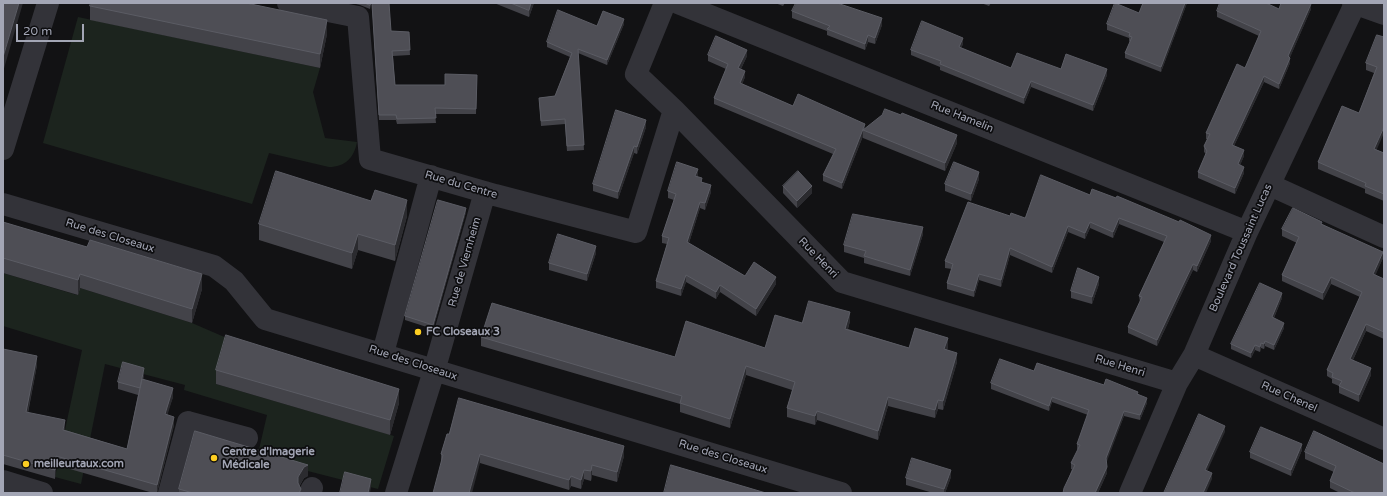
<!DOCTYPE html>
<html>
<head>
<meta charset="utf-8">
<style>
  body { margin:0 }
  #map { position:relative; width:1387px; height:496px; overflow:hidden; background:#121214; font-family:"Varela Round",sans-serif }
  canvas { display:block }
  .frame { position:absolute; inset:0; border:4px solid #a3a6b5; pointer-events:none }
  .scale { position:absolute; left:16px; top:24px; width:68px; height:18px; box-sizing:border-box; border:2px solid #a3a6b5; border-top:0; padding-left:5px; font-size:12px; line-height:14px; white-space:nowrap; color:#a3a6b5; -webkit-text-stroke:3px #0d0d0f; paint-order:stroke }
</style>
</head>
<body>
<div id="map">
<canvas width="1387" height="496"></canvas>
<div class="frame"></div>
<div class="scale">20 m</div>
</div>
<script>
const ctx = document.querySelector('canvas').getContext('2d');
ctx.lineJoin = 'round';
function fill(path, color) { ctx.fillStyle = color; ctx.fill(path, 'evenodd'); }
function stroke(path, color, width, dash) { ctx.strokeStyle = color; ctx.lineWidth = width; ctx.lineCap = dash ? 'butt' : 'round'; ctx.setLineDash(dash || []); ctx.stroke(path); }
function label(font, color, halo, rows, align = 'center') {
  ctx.font = font + ' "Varela Round",sans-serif'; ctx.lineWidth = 3.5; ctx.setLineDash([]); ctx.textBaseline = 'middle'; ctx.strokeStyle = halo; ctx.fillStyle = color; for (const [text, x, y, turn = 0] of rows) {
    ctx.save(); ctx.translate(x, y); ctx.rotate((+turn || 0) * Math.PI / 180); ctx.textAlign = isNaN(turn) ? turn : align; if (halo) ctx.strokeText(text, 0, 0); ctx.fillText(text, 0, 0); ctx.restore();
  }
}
fill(new Path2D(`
  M 78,17 L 320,68 L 313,92 L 325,138 L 357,142 C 354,158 345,167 329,167 L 269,153 L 252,204 L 43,143 Z
  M 3,273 L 77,295 L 80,288 L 192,323 L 229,339 L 216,384 L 394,436 L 378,489 L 257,458 L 267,415 L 184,390 L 185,385 L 105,364 L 81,484 L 55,477 L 82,350 L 3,326 Z`), '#1c241e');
stroke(new Path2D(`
  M 288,3 L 358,17 L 370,159 L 495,195 L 636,232 L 674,110
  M 665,3 L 636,74 L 674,110 L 842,282 L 1177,383
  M 678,3 L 1247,232
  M 1353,3 L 1384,14
  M 3,149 L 48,3
  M 1270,185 L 1384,237
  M 3,204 L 214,266 L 234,281 L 265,319 L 841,493
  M 383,353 L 431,176
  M 1194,355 L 1384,439
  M 3,481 L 42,493
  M 169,493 L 188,422 L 247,438
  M 310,493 L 312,488
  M 396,493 L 434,371 L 485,192
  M 1130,493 L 1177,383 L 1194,355 L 1247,232 L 1355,4`), '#333339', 22);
fill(new Path2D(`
  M 352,3 L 371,3 L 370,9 L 360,5 Z
  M 494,3 L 534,3 L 529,17 Z
  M 775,3 L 785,3 L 783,6 Z
  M 981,3 L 991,3 L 989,6 Z
  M 1143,3 L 1187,3 L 1161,72 L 1125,58 L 1125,53 L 1130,42 L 1129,41 L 1129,38 L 1107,30 L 1107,24 L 1139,13 Z
  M 372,4 L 391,31 L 409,32 L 410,55 L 393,56 L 395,85 L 445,85 L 477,75 L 476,114 L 435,114 L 436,123 L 397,124 L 396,120 L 379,120 Z
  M 90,6 L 327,34 L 320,68 L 90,20 Z
  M 1279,9 L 1311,9 L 1290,57 L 1290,63 L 1279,89 L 1264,82 L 1234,146 L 1244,156 L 1240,165 L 1244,173 L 1235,194 L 1198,178 L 1198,172 L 1206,154 L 1204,152 L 1204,146 L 1207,139 L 1206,139 L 1206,133 L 1245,68 L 1259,36 L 1217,17 L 1217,11 Z
  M 792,11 L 882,25 L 875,44 L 868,42 L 865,50 L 827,35 L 827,31 L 792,18 Z
  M 624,24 L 607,65 L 578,53 L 584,150 L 567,151 L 565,124 L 541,126 L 539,98 L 555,96 L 570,57 L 547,47 L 547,42 L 597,26 Z
  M 1377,35 L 1377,150 L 1384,153 L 1384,201 L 1365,193 L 1365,189 L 1318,169 L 1318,162 L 1359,113 L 1374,73 L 1366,70 L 1366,63 Z
  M 963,44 L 961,48 L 1011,68 L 1061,69 L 1107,75 L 1093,111 L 1031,87 L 1024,104 L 940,70 L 940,67 L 911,55 L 911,50 Z
  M 708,55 L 747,56 L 741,69 L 745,77 L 742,84 L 793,106 L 865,128 L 957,143 L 945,171 L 863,138 L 863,136 L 842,189 L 823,181 L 823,175 L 833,154 L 714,104 L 714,98 L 726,69 L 708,61 Z
  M 646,127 L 637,154 L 634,153 L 618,199 L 593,191 L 593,184 Z
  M 697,176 L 711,192 L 705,210 L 700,208 L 689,243 L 745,276 L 776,284 L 756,316 L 720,292 L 716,299 L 686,282 L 681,296 L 656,288 L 656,281 L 667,244 L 662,243 L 662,236 L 674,200 L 668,198 L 668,191 Z
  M 979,179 L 971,201 L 945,191 L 945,184 Z
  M 783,186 L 812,193 L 797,208 L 783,193 Z
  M 1090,195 L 1211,241 L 1197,272 L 1193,270 L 1181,295 L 1157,346 L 1128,333 L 1128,327 L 1140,302 L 1139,296 L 1164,242 L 1119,224 L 1113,238 L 1090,228 L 1085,239 L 1068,232 L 1052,273 L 1010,255 L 1001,287 L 979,280 L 974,297 L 947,289 L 947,283 L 952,269 L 945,268 L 945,261 L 1010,216 L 1025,218 Z
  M 466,212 L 433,329 L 405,320 L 405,316 Z
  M 407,216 L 395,261 L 358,250 L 352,269 L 259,240 L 259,224 Z
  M 3,222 L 202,289 L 192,323 L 80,288 L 78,295 L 3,273 Z
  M 1322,224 L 1383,258 L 1375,275 L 1384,279 L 1384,339 L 1366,331 L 1353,360 L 1371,375 L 1359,402 L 1339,393 L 1339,386 L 1332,383 L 1332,379 L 1327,376 L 1327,370 L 1360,297 L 1331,284 L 1323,300 L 1282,281 L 1282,275 L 1297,243 L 1282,236 L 1282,229 Z
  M 923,234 L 910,276 L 864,263 L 864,258 L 844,252 L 844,245 Z
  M 596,253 L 587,281 L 549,270 L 549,263 Z
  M 1099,284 L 1092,304 L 1071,298 L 1071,291 Z
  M 1282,298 L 1274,318 L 1284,328 L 1274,350 L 1265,346 L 1264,349 L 1261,348 L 1260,352 L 1255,350 L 1251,358 L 1231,349 L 1231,344 Z
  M 850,321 L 848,329 L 909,348 L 948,347 L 947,350 L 957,362 L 943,410 L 938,409 L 935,418 L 888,406 L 878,440 L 817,420 L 815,425 L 787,417 L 787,408 L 792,390 L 746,375 L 730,428 L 680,412 L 680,404 L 481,346 L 481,337 L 675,357 L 765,348 L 802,323 Z
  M 3,349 L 37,365 L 28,413 L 65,430 L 127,449 L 138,395 L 118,389 L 118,382 L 144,375 L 143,380 L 173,397 L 167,414 L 174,425 L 157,493 L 153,493 L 56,465 L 55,479 L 3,464 Z
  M 216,370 L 399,403 L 390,435 L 216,384 Z
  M 1034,371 L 1104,385 L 1138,394 L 1147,403 L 1140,420 L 1124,416 L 1106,462 L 1107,473 L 1098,493 L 1063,493 L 1072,469 L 1071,469 L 1071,463 L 1078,450 L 1077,449 L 1077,444 L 1088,415 L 1052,402 L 1049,411 L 991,389 L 991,383 Z
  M 447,434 L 624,456 L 617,482 L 592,475 L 591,481 L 584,479 L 581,489 L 571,486 L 569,490 L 480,463 L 441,463 L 441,454 Z
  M 1302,450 L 1291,476 L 1250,458 L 1250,452 Z
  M 1305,452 L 1384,464 L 1384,493 L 1340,493 L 1330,488 L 1330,481 L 1334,472 L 1305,459 Z
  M 308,476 L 304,478 L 299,487 L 301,493 L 179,493 L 179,489 Z
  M 951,477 L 945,493 L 933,493 L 906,485 L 906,478 Z`), '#434349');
fill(new Path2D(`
  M 19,3 L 23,3 L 3,72 L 3,57 Z
  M 531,3 L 534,3 L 529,17 L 529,10 Z
  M 1185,3 L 1187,3 L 1161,72 L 1161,67 Z
  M 1311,4 L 1311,9 L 1288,62 L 1288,56 Z
  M 882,18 L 882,25 L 875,44 L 875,38 Z
  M 624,19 L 624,24 L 607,65 L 607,60 Z
  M 327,20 L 327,34 L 320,68 L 320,54 Z
  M 868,35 L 868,42 L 865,50 L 865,44 Z
  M 963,38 L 963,44 L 959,53 L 959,47 Z
  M 747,50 L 747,56 L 738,75 L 738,68 Z
  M 1290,58 L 1290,63 L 1279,89 L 1279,84 Z
  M 1107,69 L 1107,75 L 1093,111 L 1093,105 Z
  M 745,71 L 745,77 L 740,90 L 740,83 Z
  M 1264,76 L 1264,82 L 1232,150 L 1232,145 Z
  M 1031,81 L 1031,87 L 1024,104 L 1024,98 Z
  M 646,120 L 646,127 L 637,154 L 637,147 Z
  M 865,124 L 865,130 L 863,130 L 863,136 L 842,189 L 842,183 Z
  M 1384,127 L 1384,133 L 1374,156 L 1374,149 Z
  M 957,135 L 957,143 L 945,171 L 945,163 Z
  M 634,146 L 634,153 L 618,199 L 618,192 Z
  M 1244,150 L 1244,156 L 1238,170 L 1238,164 Z
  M 1244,167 L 1244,173 L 1235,194 L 1235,188 Z
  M 698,169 L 698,176 L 695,183 L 695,176 Z
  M 979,172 L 979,179 L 971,201 L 971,194 Z
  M 711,185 L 711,192 L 705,210 L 705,203 Z
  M 812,186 L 812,193 L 797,208 L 797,201 Z
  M 407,200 L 407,216 L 395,261 L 395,245 Z
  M 700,202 L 700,208 L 687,249 L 687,242 Z
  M 466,208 L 466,212 L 433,329 L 433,325 Z
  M 1119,218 L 1119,224 L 1113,238 L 1113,232 Z
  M 1090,222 L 1090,228 L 1085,239 L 1085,233 Z
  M 1068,226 L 1068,232 L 1052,273 L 1052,267 Z
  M 923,227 L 923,234 L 910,276 L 910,270 Z
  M 358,234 L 358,250 L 352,269 L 352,253 Z
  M 1211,235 L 1211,241 L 1197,272 L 1197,266 Z
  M 596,246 L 596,253 L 587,281 L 587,274 Z
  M 1010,248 L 1010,255 L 1001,287 L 1001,280 Z
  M 1383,252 L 1383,258 L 1373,281 L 1373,274 Z
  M 1193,264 L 1193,270 L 1181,295 L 1157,346 L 1157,340 L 1181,289 Z
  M 80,274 L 80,288 L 78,295 L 78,280 Z
  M 202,274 L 202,289 L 192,323 L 192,309 Z
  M 979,274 L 979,280 L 974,297 L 974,291 Z
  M 686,275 L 686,282 L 681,296 L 681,289 Z
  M 776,277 L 776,284 L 756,316 L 756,309 Z
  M 1099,277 L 1099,284 L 1092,304 L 1092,297 Z
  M 1331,277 L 1331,284 L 1323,300 L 1323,293 Z
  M 720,285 L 720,292 L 716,299 L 716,292 Z
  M 1282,293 L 1282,298 L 1272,322 L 1272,317 Z
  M 850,312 L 850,321 L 845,338 L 845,329 Z
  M 1284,323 L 1284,328 L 1274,350 L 1274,345 Z
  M 1366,324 L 1366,331 L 1350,366 L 1350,359 Z
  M 948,338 L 948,347 L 944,358 L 944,349 Z
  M 1265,341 L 1265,346 L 1264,349 L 1264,344 Z
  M 1261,343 L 1261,348 L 1260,352 L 1260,347 Z
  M 1255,345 L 1255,350 L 1251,358 L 1251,353 Z
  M 957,353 L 957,362 L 943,410 L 943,401 Z
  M 37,356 L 37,365 L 26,421 L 26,412 Z
  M 746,366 L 746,375 L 730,428 L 730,419 Z
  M 144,368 L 144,375 L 140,395 L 140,389 Z
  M 1371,368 L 1371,375 L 1359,402 L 1359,395 Z
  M 173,388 L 173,397 L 165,423 L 165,414 Z
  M 399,389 L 399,403 L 390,435 L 390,420 Z
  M 888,397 L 888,406 L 878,440 L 878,431 Z
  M 1052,397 L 1052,402 L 1049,411 L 1049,406 Z
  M 1147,398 L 1147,403 L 1140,420 L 1140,415 Z
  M 938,400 L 938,409 L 935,418 L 935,410 Z
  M 817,411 L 817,420 L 815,425 L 815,416 Z
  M 1124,411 L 1124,416 L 1106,464 L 1106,458 Z
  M 174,417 L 174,425 L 157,493 L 157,485 Z
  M 65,420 L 65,429 L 63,438 L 63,430 Z
  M 1225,426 L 1225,432 L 1205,476 L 1205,470 Z
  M 1302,444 L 1302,450 L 1291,476 L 1291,470 Z
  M 624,446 L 624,456 L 617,482 L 617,472 Z
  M 480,454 L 480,463 L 472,493 L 469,493 Z
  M 56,456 L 56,465 L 55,479 L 55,470 Z
  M 308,465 L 308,476 L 304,478 L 298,488 L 298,477 L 304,467 Z
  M 592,465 L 592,475 L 591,481 L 591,471 Z
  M 1107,467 L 1107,473 L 1098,493 L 1095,493 Z
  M 584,470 L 584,479 L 581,489 L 581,480 Z
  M 951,470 L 951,477 L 945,493 L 944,493 L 944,489 Z
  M 1212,473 L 1212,479 L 1206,493 L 1203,493 Z
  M 571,476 L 571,486 L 569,490 L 569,480 Z
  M 371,479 L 371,487 L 370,493 L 368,493 Z`), '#2b2b2f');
const building = new Path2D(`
  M 3,3 L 19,3 L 3,57 Z
  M 91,3 L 246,3 L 327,20 L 320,54 L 90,6 Z
  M 365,3 L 371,3 L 370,5 Z
  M 377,3 L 389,3 L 391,31 L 409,32 L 410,50 L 392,51 L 395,85 L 445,85 L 445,74 L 477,75 L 476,109 L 435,108 L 436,118 L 397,119 L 396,115 L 379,115 L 372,4 Z
  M 511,3 L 531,3 L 529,10 Z
  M 796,3 L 837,3 L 882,18 L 875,38 L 868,35 L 865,44 L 827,29 L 830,26 L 792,11 Z
  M 1115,3 L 1139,13 L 1143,3 L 1185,3 L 1161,67 L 1125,53 L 1132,37 L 1129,36 L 1130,33 L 1107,24 Z
  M 1220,3 L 1266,3 L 1279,9 L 1281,3 L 1309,3 L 1311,4 L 1288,56 L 1290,58 L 1279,84 L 1264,76 L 1232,145 L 1244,150 L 1238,164 L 1244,167 L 1235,188 L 1198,172 L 1207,151 L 1204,146 L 1210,134 L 1206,133 L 1237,64 L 1245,68 L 1261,31 L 1217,11 Z
  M 558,10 L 597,26 L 603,11 L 624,19 L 607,60 L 578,49 L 584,145 L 567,146 L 565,119 L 541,121 L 539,98 L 555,96 L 572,53 L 547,42 Z
  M 922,21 L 963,38 L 959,47 L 1011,68 L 1017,53 L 1061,69 L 1066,54 L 1107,69 L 1093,105 L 1031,81 L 1024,98 L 940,64 L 941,61 L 911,50 Z
  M 1377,35 L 1384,37 L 1384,127 L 1374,149 L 1384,153 L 1384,194 L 1365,186 L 1366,183 L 1318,162 L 1342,106 L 1359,113 L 1377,67 L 1366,63 Z
  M 716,36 L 747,50 L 738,68 L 745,71 L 740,83 L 793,106 L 798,94 L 865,124 L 842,183 L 823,175 L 836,149 L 714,98 L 728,64 L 708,55 Z
  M 885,109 L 901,115 L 902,113 L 957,135 L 945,163 L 863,130 L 882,115 Z
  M 616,110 L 646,120 L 637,147 L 634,146 L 618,192 L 593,184 Z
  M 677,162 L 698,169 L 695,176 L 702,178 L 701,182 L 711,185 L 705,203 L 700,202 L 687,242 L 745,276 L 754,262 L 776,277 L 756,309 L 720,285 L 716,292 L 686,275 L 681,289 L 656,281 L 669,238 L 662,236 L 676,194 L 668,191 Z
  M 954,162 L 979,172 L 971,194 L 945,184 Z
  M 276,171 L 371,201 L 375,190 L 407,200 L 395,245 L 358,234 L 352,253 L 259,224 Z
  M 798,171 L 812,186 L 797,201 L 783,186 Z
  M 1041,175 L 1090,195 L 1092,189 L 1116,198 L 1117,196 L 1179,222 L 1180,220 L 1211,235 L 1197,266 L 1193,264 L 1181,289 L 1157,340 L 1128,327 L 1142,297 L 1139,296 L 1167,236 L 1119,218 L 1113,232 L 1090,222 L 1085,233 L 1068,226 L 1052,267 L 1010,248 L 1001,280 L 979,274 L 974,291 L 947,283 L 953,264 L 945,261 L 968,202 L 1010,216 L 1011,213 L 1025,218 Z
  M 438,200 L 466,208 L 433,325 L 405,316 Z
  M 1293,208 L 1322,222 L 1321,224 L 1383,252 L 1373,274 L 1384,279 L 1384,332 L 1366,324 L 1350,359 L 1371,368 L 1359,395 L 1339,386 L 1342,381 L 1332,377 L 1333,373 L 1327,370 L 1362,292 L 1331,277 L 1323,293 L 1282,275 L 1299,237 L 1282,229 Z
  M 853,214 L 923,227 L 910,270 L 864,256 L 866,251 L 844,245 Z
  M 3,222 L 87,247 L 90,240 L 202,274 L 192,309 L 80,274 L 78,280 L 3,258 Z
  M 558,234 L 596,246 L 587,274 L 549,263 Z
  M 1078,268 L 1099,277 L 1092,297 L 1071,291 Z
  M 1260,283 L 1282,293 L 1272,317 L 1284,323 L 1274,345 L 1265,341 L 1264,344 L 1261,343 L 1260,347 L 1255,345 L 1251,353 L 1231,344 Z
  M 809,301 L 850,312 L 845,329 L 909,348 L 915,328 L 948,338 L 944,349 L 957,353 L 943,401 L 938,400 L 935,410 L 888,397 L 878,431 L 817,411 L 815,416 L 787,408 L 795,382 L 746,366 L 730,419 L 680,403 L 682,396 L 481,337 L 492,303 L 675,357 L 686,321 L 765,348 L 775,315 L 802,323 Z
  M 226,335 L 399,389 L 390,420 L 216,370 Z
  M 3,349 L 37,356 L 26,412 L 65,420 L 63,430 L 127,449 L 142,379 L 173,388 L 165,414 L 174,417 L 157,485 L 56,456 L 55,470 L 3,455 Z
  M 1000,359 L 1034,371 L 1037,363 L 1104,385 L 1106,379 L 1138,392 L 1137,394 L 1147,398 L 1140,415 L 1124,411 L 1106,458 L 1107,467 L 1095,493 L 1063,493 L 1064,488 L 1075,465 L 1071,463 L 1080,445 L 1077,444 L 1089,410 L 1052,397 L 1049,406 L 991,383 Z
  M 123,362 L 144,368 L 140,388 L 118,382 Z
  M 459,398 L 624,446 L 617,472 L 592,465 L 591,471 L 584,470 L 581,480 L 571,476 L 569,480 L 480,454 L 469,493 L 433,493 L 443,455 L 441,454 L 447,434 L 449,434 Z
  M 1199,414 L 1225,426 L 1205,470 L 1212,473 L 1203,493 L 1164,493 Z
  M 1261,427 L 1302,444 L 1291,470 L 1250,452 Z
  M 195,431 L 308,465 L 304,467 L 298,477 L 298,483 L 301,489 L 299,493 L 193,493 L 179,489 Z
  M 1314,431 L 1384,464 L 1384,493 L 1355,493 L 1330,481 L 1336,466 L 1305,452 Z
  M 912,458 L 951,470 L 944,489 L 906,478 Z
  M 671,465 L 766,493 L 664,493 Z
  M 345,472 L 371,479 L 368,493 L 340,493 Z`);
fill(building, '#4e4e55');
stroke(building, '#5b5c64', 1);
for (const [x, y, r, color] of [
  [418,332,4,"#fdce22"],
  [214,458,4,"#fdce22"],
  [26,464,4,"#fdce22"]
]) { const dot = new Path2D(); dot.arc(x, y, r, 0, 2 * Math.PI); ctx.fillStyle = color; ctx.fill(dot); stroke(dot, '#0d0d0f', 1.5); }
label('11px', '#a3a6b5', '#0d0d0f', [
  ["Rue Hamelin",962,117,22],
  ["Rue du Centre",461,185,16],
  ["Rue des Closeaux",110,236,17],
  ["Boulevard Toussaint Lucas",1241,248,-66],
  ["Rue Henri",818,258,46],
  ["Rue de Viernheim",465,262,-74],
  ["Rue des Closeaux",413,363,18],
  ["Rue Henri",1120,366,17],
  ["Rue Chenel",1289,397,24],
  ["Rue des Closeaux",723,457,17]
]);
label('bold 11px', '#a3a6b5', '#0d0d0f', [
  ["FC Closeaux 3",426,332],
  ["Centre d'Imagerie",222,452],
  ["Médicale",222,465],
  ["meilleurtaux.com",34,464]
], 'left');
</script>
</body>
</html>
